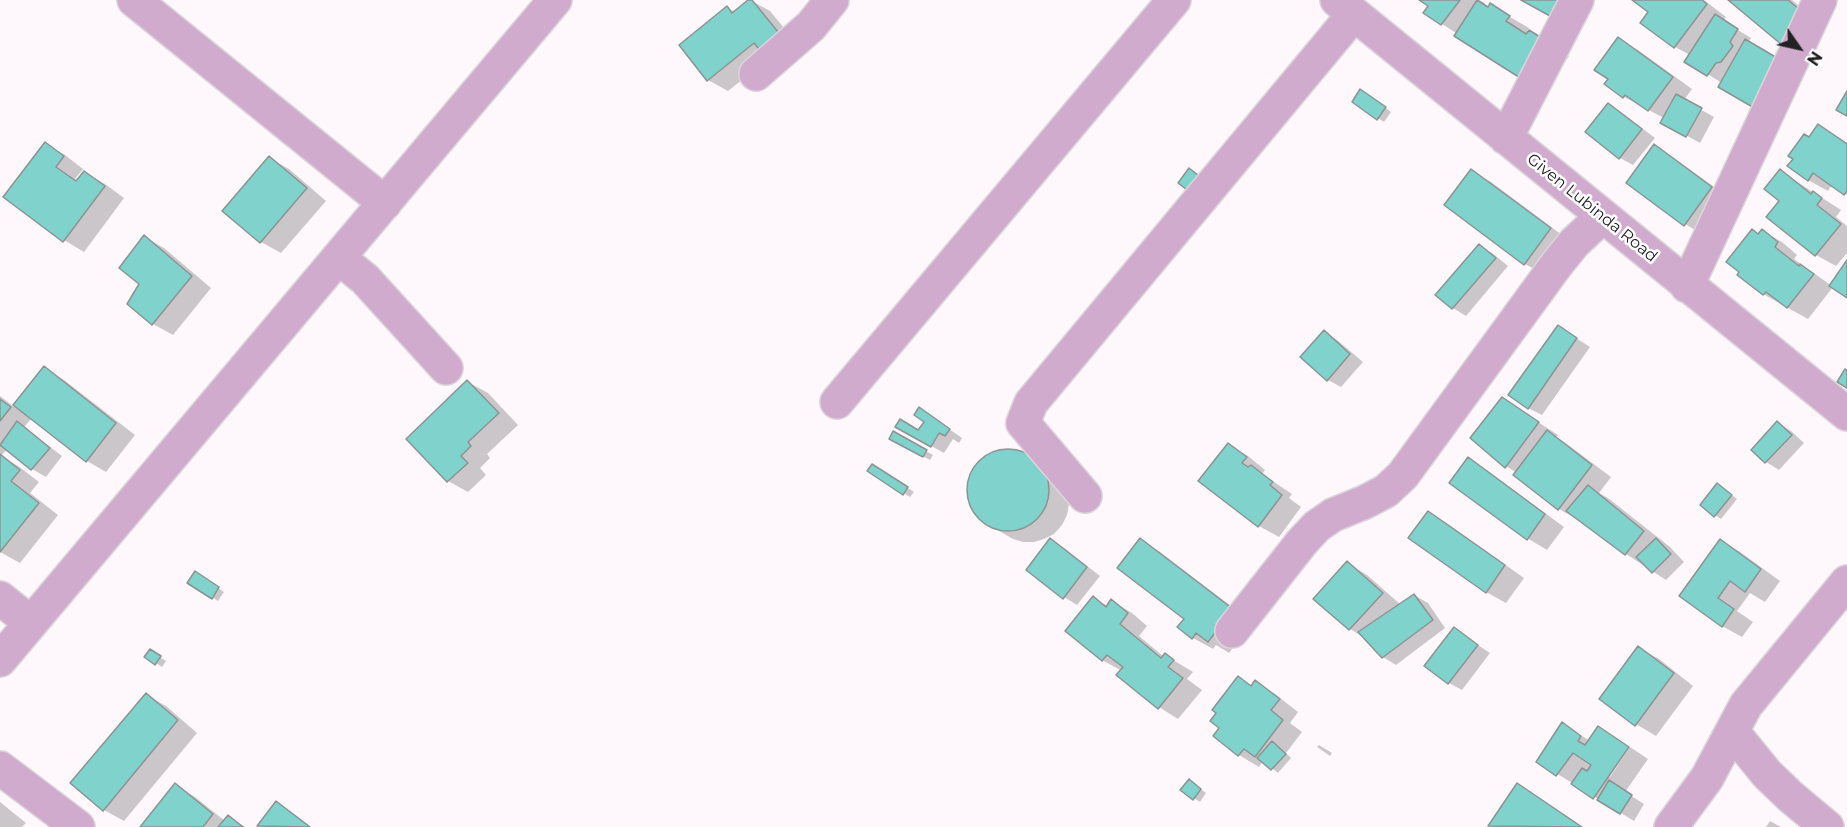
<!DOCTYPE html>
<html>
<head>
<meta charset="utf-8">
<style>
  body { margin:0 }
  #map { position:relative; width:1847px; height:827px; overflow:hidden; background:#fef8fd; font-family:Montserrat,sans-serif }
  canvas { display:block }
  .north { position:absolute; left:1769px; top:18px; width:60px; height:60px; -webkit-text-stroke:4px #fff; paint-order:stroke; rotate:124deg; font-size:16px; font-weight:700; line-height:24px; text-align:center; color:#232123 }
  .north::after { content:''; display:block; margin:auto; width:21px; height:27px; background:#232123; clip-path:polygon(50% 0,100% 100%,50% 72%,0 100%) }
</style>
</head>
<body>
<div id="map">
<canvas width="1847" height="827"></canvas>
<div class="north">N</div>
</div>
<script>
const ctx = document.querySelector('canvas').getContext('2d');
ctx.lineJoin = 'round';
function fill(path, color) { ctx.fillStyle = color; ctx.fill(path, 'evenodd'); }
function stroke(path, color, width, dash) { ctx.strokeStyle = color; ctx.lineWidth = width; ctx.lineCap = dash ? 'butt' : 'round'; ctx.setLineDash(dash || []); ctx.stroke(path); }
function label(font, color, halo, rows, align = 'center') {
  ctx.font = font + ' Montserrat,sans-serif'; ctx.lineWidth = 5; ctx.setLineDash([]); ctx.textBaseline = 'middle'; ctx.strokeStyle = halo; ctx.fillStyle = color; for (const [text, x, y, turn = 0] of rows) {
    ctx.save(); ctx.translate(x, y); ctx.rotate((+turn || 0) * Math.PI / 180); ctx.textAlign = isNaN(turn) ? turn : align; if (halo) ctx.strokeText(text, 0, 0); ctx.fillText(text, 0, 0); ctx.restore();
  }
}
fill(new Path2D(`
  M 750,0 L 770,11 L 802,50 L 771,57 L 728,91 L 708,80 L 681,45 L 727,8 L 735,12 Z
  M 1422,0 L 1479,0 L 1485,3 L 1483,5 L 1488,8 L 1490,5 L 1510,17 L 1529,28 L 1527,31 L 1569,56 L 1546,91 L 1425,13 L 1430,5 Z
  M 1635,0 L 1704,0 L 1726,17 L 1723,21 L 1751,38 L 1722,83 L 1686,61 L 1690,55 L 1675,47 L 1642,22 L 1650,11 Z
  M 1730,0 L 1792,0 L 1826,28 L 1803,56 Z
  M 1619,39 L 1638,50 L 1692,89 L 1684,100 L 1714,117 L 1700,143 L 1662,122 L 1664,118 L 1624,97 L 1606,84 L 1610,79 Z
  M 1367,94 L 1391,112 L 1384,122 L 1378,118 Z
  M 1608,105 L 1621,112 L 1655,138 L 1633,165 L 1620,158 L 1587,132 Z
  M 1819,126 L 1847,143 L 1847,195 L 1832,185 L 1828,191 L 1808,180 L 1810,139 Z
  M 45,144 L 65,155 L 83,169 L 75,179 L 78,181 L 85,173 L 105,184 L 124,198 L 84,252 L 64,240 Z
  M 1654,146 L 1674,158 L 1731,199 L 1705,236 L 1685,224 Z
  M 269,158 L 289,169 L 326,201 L 281,253 L 261,242 L 224,211 Z
  M 1471,171 L 1491,182 L 1570,241 L 1545,275 L 1525,264 Z
  M 1780,171 L 1841,210 L 1836,217 L 1847,226 L 1847,253 L 1836,266 L 1816,255 L 1781,201 Z
  M 1762,231 L 1782,242 L 1797,255 L 1794,259 L 1832,286 L 1847,263 L 1847,296 L 1833,287 L 1808,319 L 1763,294 L 1759,235 Z
  M 144,237 L 164,248 L 211,288 L 173,335 L 153,324 L 141,284 Z
  M 1479,246 L 1492,253 L 1508,266 L 1466,316 L 1453,308 L 1437,295 Z
  M 1559,327 L 1590,347 L 1542,415 L 1528,408 Z
  M 1324,332 L 1337,340 L 1363,362 L 1341,387 L 1328,380 Z
  M 44,368 L 64,380 L 135,435 L 106,472 L 87,461 L 32,418 L 24,427 L 62,456 L 46,477 L 32,469 L 7,449 L 1,456 L 18,466 L 39,482 L 30,493 L 58,515 L 20,563 L 0,552 L 0,396 L 14,407 Z
  M 468,382 L 488,393 L 518,425 L 487,454 L 490,458 L 480,468 L 486,475 L 468,492 L 448,481 Z
  M 1502,399 L 1558,435 L 1556,437 L 1567,444 L 1611,477 L 1599,493 L 1608,498 L 1670,547 L 1684,562 L 1666,580 L 1626,554 L 1580,519 L 1578,520 L 1559,509 L 1517,473 L 1506,466 Z
  M 932,417 L 962,438 L 959,443 L 953,439 L 944,453 L 897,427 L 919,432 Z
  M 1778,423 L 1791,431 L 1804,443 L 1779,470 L 1766,462 L 1753,450 Z
  M 894,433 L 933,455 L 930,460 L 891,439 Z
  M 1228,445 L 1248,456 L 1265,470 L 1262,474 L 1292,494 L 1289,498 L 1301,507 L 1279,537 L 1259,526 Z
  M 1004,450 L 1015,451 L 1026,454 L 1047,466 L 1068,492 L 1069,504 L 1067,515 L 1062,525 L 1054,534 L 1044,539 L 1034,542 L 1023,542 L 1013,539 L 982,521 L 970,504 L 968,492 L 969,480 L 974,469 L 982,460 L 992,453 Z
  M 1468,459 L 1488,471 L 1564,527 L 1547,550 L 1527,538 Z
  M 873,466 L 914,492 L 910,497 L 870,471 Z
  M 1718,485 L 1737,499 L 1721,519 L 1715,515 Z
  M 1428,513 L 1448,524 L 1524,578 L 1506,603 L 1486,592 Z
  M 1051,540 L 1064,548 L 1100,576 L 1077,605 L 1064,597 Z
  M 1140,540 L 1160,552 L 1252,622 L 1229,653 L 1216,645 L 1213,649 L 1193,638 L 1186,618 Z
  M 1721,541 L 1740,552 L 1780,581 L 1765,602 L 1750,593 L 1737,611 L 1753,622 L 1742,637 L 1722,626 L 1681,596 Z
  M 1347,563 L 1367,575 L 1401,605 L 1414,595 L 1428,603 L 1445,628 L 1396,665 L 1383,657 L 1365,638 L 1350,629 L 1316,599 Z
  M 201,577 L 224,592 L 218,601 L 189,583 Z
  M 1093,598 L 1108,606 L 1112,601 L 1132,613 L 1147,626 L 1139,636 L 1164,657 L 1165,655 L 1193,672 L 1187,679 L 1202,690 L 1178,719 L 1159,707 L 1122,671 L 1102,660 Z
  M 1454,629 L 1490,653 L 1462,690 L 1449,683 Z
  M 1639,648 L 1659,659 L 1693,686 L 1656,736 L 1636,724 Z
  M 156,655 L 166,661 L 162,667 L 156,663 Z
  M 1238,678 L 1252,686 L 1255,682 L 1275,694 L 1298,712 L 1290,723 L 1302,732 L 1286,753 L 1291,758 L 1278,773 L 1263,761 L 1259,767 L 1239,755 L 1215,736 L 1221,728 Z
  M 146,695 L 166,706 L 197,733 L 124,821 L 104,810 Z
  M 1563,724 L 1590,741 L 1599,728 L 1628,746 L 1606,777 L 1610,777 L 1630,747 L 1648,759 L 1625,792 L 1644,804 L 1634,821 L 1538,762 Z
  M 1319,745 L 1332,753 L 1330,756 L 1317,747 Z
  M 175,785 L 195,797 L 225,821 L 228,817 L 246,827 L 141,827 Z
  M 1195,785 L 1206,793 L 1200,802 L 1194,798 Z
  M 1518,785 L 1537,797 L 1582,827 L 1492,827 L 1490,826 Z
  M 0,802 L 26,823 L 22,827 L 0,827 Z
  M 277,803 L 290,811 L 311,827 L 260,827 L 259,826 Z
  M 1770,821 L 1781,827 L 1766,827 Z`), '#0003');
const building = new Path2D(`
  M 748,0 L 752,0 L 783,38 L 763,54 L 754,43 L 707,81 L 679,45 L 727,6 L 732,13 Z
  M 1419,0 L 1460,0 L 1441,25 L 1423,13 L 1428,6 Z
  M 1477,0 L 1488,7 L 1490,3 L 1510,16 L 1506,21 L 1526,34 L 1529,30 L 1550,43 L 1525,81 L 1454,36 Z
  M 1521,0 L 1559,0 L 1550,16 Z
  M 1632,0 L 1702,0 L 1707,4 L 1674,48 L 1640,23 L 1648,12 Z
  M 1728,0 L 1788,0 L 1807,16 L 1782,45 Z
  M 1715,14 L 1738,29 L 1730,42 L 1733,46 L 1721,62 L 1716,63 L 1707,76 L 1684,62 Z
  M 1618,37 L 1673,77 L 1648,111 L 1625,95 L 1623,98 L 1604,84 L 1608,79 L 1594,70 Z
  M 1745,39 L 1784,62 L 1756,109 L 1718,87 Z
  M 1360,89 L 1386,107 L 1377,120 L 1352,102 Z
  M 1847,91 L 1847,116 L 1836,110 Z
  M 1676,94 L 1702,108 L 1686,137 L 1660,123 Z
  M 1608,103 L 1642,129 L 1619,159 L 1585,132 Z
  M 1818,124 L 1847,144 L 1847,191 L 1844,195 L 1813,173 L 1808,181 L 1787,166 L 1793,159 L 1788,156 L 1804,134 L 1809,137 Z
  M 45,142 L 64,156 L 56,167 L 76,181 L 84,171 L 105,186 L 63,242 L 3,197 Z
  M 1654,144 L 1712,187 L 1684,226 L 1626,183 Z
  M 269,156 L 307,188 L 260,243 L 222,211 Z
  M 1189,168 L 1198,175 L 1187,190 L 1178,183 Z
  M 1471,169 L 1551,228 L 1524,265 L 1444,205 Z
  M 1780,169 L 1811,194 L 1813,191 L 1822,198 L 1817,205 L 1841,224 L 1815,256 L 1766,217 L 1779,201 L 1764,189 Z
  M 1752,229 L 1758,234 L 1762,229 L 1778,242 L 1775,247 L 1799,266 L 1800,264 L 1814,274 L 1787,308 L 1766,292 L 1763,295 L 1737,275 L 1739,272 L 1726,262 Z
  M 144,235 L 192,276 L 152,325 L 127,304 L 139,284 L 119,268 Z
  M 1479,244 L 1496,258 L 1452,309 L 1435,295 Z
  M 1847,260 L 1847,298 L 1829,286 Z
  M 1558,325 L 1577,338 L 1528,409 L 1508,395 Z
  M 1324,330 L 1350,354 L 1327,381 L 1300,357 Z
  M 44,366 L 116,423 L 86,462 L 13,405 Z
  M 1845,369 L 1847,370 L 1847,388 L 1837,382 Z
  M 467,380 L 499,413 L 468,442 L 471,446 L 461,456 L 468,463 L 447,482 L 406,439 Z
  M 1502,397 L 1539,422 L 1505,468 L 1470,438 Z
  M 0,399 L 11,407 L 0,421 Z
  M 919,407 L 950,429 L 945,436 L 939,433 L 931,447 L 895,427 L 900,419 L 918,430 L 924,422 L 914,415 Z
  M 17,421 L 50,448 L 31,470 L 0,445 Z
  M 1777,421 L 1792,435 L 1765,463 L 1751,450 Z
  M 1547,430 L 1592,465 L 1558,510 L 1513,475 Z
  M 893,431 L 927,450 L 923,457 L 889,439 Z
  M 1228,443 L 1247,457 L 1242,463 L 1248,467 L 1251,465 L 1273,482 L 1270,485 L 1282,495 L 1258,527 L 1198,481 Z
  M967 490a41 41 0 1 1 82 0a41 41 0 1 1-82 0Z
  M 0,454 L 20,470 L 11,481 L 39,503 L 0,552 Z
  M 1468,457 L 1545,514 L 1527,540 L 1449,483 Z
  M 872,464 L 908,487 L 903,495 L 867,471 Z
  M 1717,483 L 1732,495 L 1714,517 L 1700,505 Z
  M 1588,485 L 1644,531 L 1625,555 L 1566,511 Z
  M 1428,511 L 1505,565 L 1486,593 L 1408,538 Z
  M 1050,538 L 1087,567 L 1063,599 L 1026,570 Z
  M 1140,538 L 1233,609 L 1208,642 L 1196,633 L 1192,639 L 1177,627 L 1184,619 L 1117,568 Z
  M 1656,538 L 1671,554 L 1652,573 L 1636,557 Z
  M 1720,539 L 1761,569 L 1745,592 L 1730,581 L 1718,598 L 1734,609 L 1722,627 L 1679,596 Z
  M 1347,561 L 1383,593 L 1349,630 L 1313,599 Z
  M 195,571 L 219,587 L 212,599 L 187,583 Z
  M 1414,594 L 1433,620 L 1382,658 L 1358,632 Z
  M 1093,596 L 1106,607 L 1111,599 L 1128,613 L 1120,624 L 1161,658 L 1165,653 L 1174,660 L 1168,667 L 1183,678 L 1158,709 L 1116,675 L 1123,667 L 1107,655 L 1102,661 L 1065,631 Z
  M 1454,627 L 1478,645 L 1448,684 L 1424,666 Z
  M 1638,646 L 1674,673 L 1635,726 L 1599,699 Z
  M 150,649 L 161,656 L 155,665 L 144,657 Z
  M 1238,676 L 1251,686 L 1255,680 L 1280,699 L 1271,710 L 1283,720 L 1255,757 L 1244,749 L 1238,756 L 1213,736 L 1219,728 L 1210,721 L 1216,713 L 1212,710 Z
  M 146,693 L 178,720 L 103,811 L 70,783 Z
  M 1562,722 L 1581,736 L 1578,741 L 1585,745 L 1598,726 L 1629,747 L 1593,799 L 1571,784 L 1582,768 L 1587,771 L 1591,765 L 1573,753 L 1556,776 L 1536,762 Z
  M 1272,741 L 1286,754 L 1271,770 L 1257,758 Z
  M 1189,779 L 1201,789 L 1193,800 L 1180,790 Z
  M 1609,780 L 1632,795 L 1620,814 L 1597,800 Z
  M 175,783 L 213,814 L 203,827 L 140,827 Z
  M 1517,783 L 1582,827 L 1488,826 Z
  M 276,801 L 310,827 L 257,826 Z
  M 228,815 L 243,827 L 218,827 Z`);
fill(building, '#7fd3cc');
stroke(building, '#8c9493', 1.5);
const minor = new Path2D(`
  M 134,0 L 385,203
  M 1337,0 L 1847,414
  M 756,74 L 811,26 L 832,0
  M 1506,138 L 1577,0
  M 339,258 L 365,279 L 446,368
  M 1687,286 L 1820,0
  M 837,402 L 1174,0
  M 1085,496 L 1023,423 L 1031,403 L 1354,14
  M 0,598 L 31,623
  M 1232,631 L 1302,542 L 1317,526 L 1333,515 L 1365,502 L 1386,491 L 1403,475 L 1557,264 L 1574,243 L 1603,216
  M 0,660 L 555,0
  M 1732,731 L 1767,774 L 1791,797 L 1827,827
  M 0,768 L 78,827
  M 1671,827 L 1707,778 L 1746,705 L 1847,582`);
stroke(minor, '#dbd6da', 36);
stroke(minor, '#d1abce', 33);
label('16px', '#232123', '#fff', [
  ["Given Lubinda Road",1592,208,39]
]);
</script>
</body>
</html>
